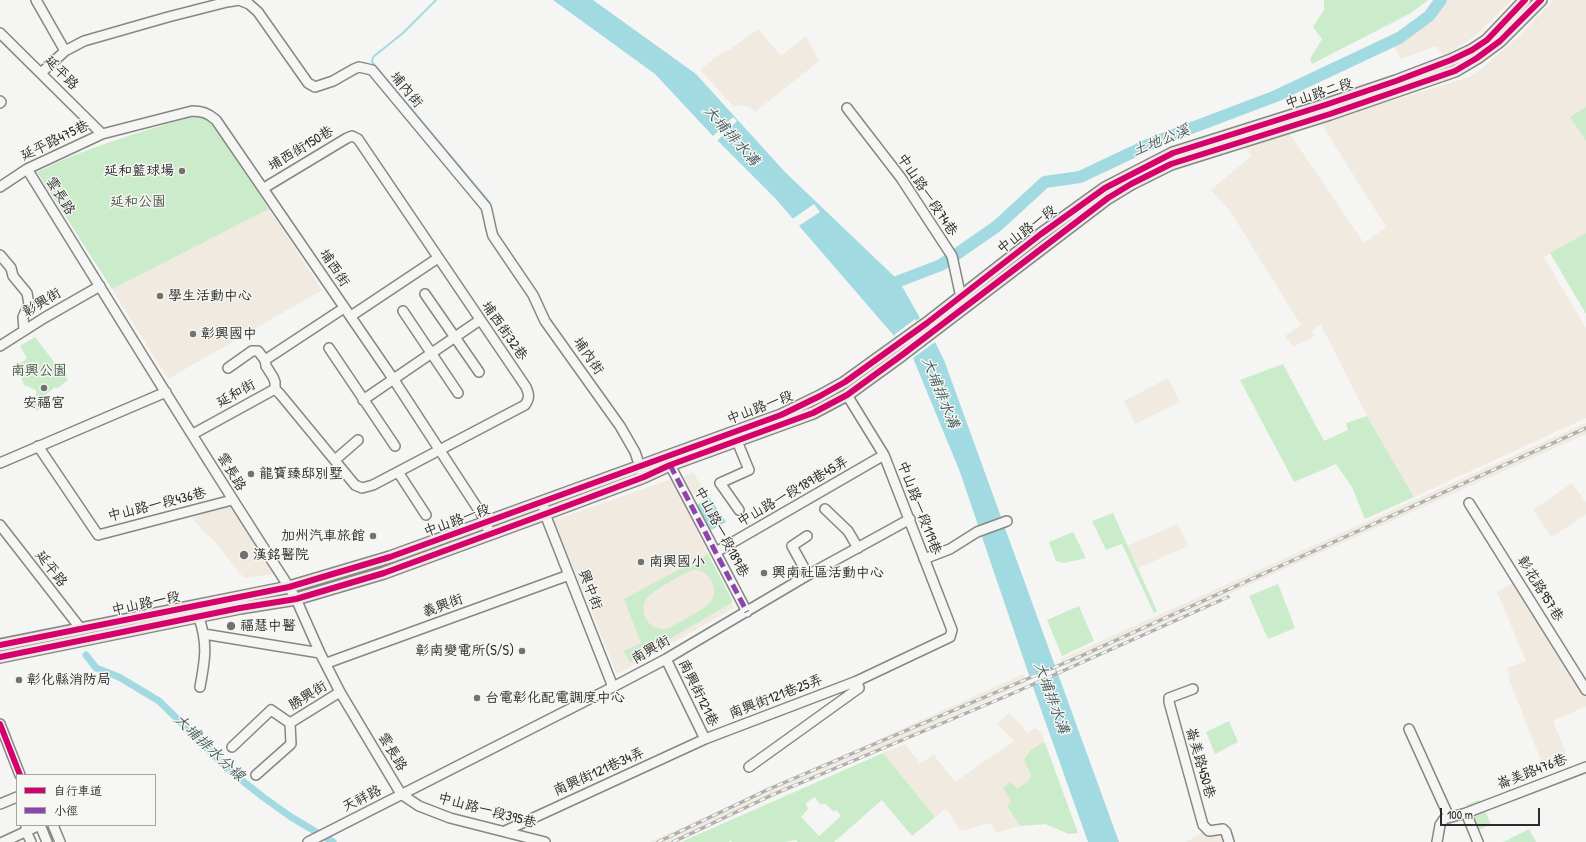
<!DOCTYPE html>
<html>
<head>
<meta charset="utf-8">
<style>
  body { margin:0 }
  #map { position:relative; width:1586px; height:842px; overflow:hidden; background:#f5f5f3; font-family:"Patrick Hand","LXGW WenKai TC",sans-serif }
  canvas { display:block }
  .legend { position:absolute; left:16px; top:774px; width:140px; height:52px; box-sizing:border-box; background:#f6f6f2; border:1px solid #a5a5a2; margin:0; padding:5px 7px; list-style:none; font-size:12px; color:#2b2b2b }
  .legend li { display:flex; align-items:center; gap:8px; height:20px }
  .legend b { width:20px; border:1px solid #a5a5a2 }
  .scale { position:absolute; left:1440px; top:808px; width:100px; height:18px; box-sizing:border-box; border:2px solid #2b2b2b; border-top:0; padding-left:5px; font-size:12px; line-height:14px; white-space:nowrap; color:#2b2b2b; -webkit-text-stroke:3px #f6f6f2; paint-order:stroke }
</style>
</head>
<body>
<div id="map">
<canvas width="1586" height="842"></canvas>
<ul class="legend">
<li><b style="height:5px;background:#d6006c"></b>自行車道</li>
<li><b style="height:5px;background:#8e44ad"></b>小徑</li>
</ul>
<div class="scale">100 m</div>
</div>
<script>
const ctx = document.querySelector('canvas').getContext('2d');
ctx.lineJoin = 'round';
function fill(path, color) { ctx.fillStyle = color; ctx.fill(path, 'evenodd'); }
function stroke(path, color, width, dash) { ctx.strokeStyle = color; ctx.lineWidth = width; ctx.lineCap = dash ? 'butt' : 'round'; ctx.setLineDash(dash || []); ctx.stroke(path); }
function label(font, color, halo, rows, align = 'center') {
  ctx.font = font + ' "Patrick Hand","LXGW WenKai TC",sans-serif'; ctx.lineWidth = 3; ctx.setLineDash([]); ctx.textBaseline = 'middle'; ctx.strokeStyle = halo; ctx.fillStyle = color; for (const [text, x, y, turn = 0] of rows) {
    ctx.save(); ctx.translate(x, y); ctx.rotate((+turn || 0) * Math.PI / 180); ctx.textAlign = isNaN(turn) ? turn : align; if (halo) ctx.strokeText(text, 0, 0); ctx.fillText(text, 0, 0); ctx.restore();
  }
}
fill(new Path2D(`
  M 1447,0 L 1512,0 L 1475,36 L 1444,56 L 1436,46 L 1401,59 L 1389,37 L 1413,24 L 1425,14 L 1442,8 Z
  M 1554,0 L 1586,0 L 1586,107 L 1571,117 L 1586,141 L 1586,233 L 1544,257 L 1586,328 L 1586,418 L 1414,497 L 1367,416 L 1321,325 L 1312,330 L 1315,336 L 1293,347 L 1285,336 L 1301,325 L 1230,211 L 1211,190 L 1251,156 L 1243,143 L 1287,130 L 1364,243 L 1386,227 L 1322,125 L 1326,121 L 1470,77 L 1487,64 L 1518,37 Z
  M 758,29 L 781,56 L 805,37 L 807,38 L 819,61 L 755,112 L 751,108 L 740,105 L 734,107 L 700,70 L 720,54 L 728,51 Z
  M 269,209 L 322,290 L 168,379 L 112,289 Z
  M 1168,378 L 1180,402 L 1135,424 L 1124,401 Z
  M 1586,423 L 1586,434 L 1065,667 L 1061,659 Z
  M 693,472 L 706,493 L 696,499 L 683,477 Z
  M 672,479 L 734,608 L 617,674 L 554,520 Z
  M 1572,483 L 1586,502 L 1586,514 L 1552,537 L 1533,510 Z
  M 231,505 L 274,574 L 244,578 L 209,535 L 206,535 L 192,517 Z
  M 1178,524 L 1188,546 L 1138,568 L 1127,546 Z
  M 1518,580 L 1586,691 L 1586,706 L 1553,721 L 1568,759 L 1544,768 L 1510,682 L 1507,668 L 1526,661 L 1497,592 Z
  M 1024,674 L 1027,683 L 673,842 L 650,842 Z
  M 1009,713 L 1028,733 L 1035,728 L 1041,732 L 1045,743 L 1042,743 L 1028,781 L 1017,789 L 1011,802 L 1007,806 L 1020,826 L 996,833 L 991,823 L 961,831 L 947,810 L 945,809 L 935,817 L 883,753 L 905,744 L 920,763 L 934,755 L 955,782 L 1014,741 L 997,724 Z
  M 1203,832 L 1207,835 L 1219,833 L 1223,835 L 1227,842 L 1186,842 Z`), '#f0eae0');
fill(new Path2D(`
  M 1324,0 L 1428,0 L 1411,13 L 1312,64 L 1310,59 L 1322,39 L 1313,27 L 1324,10 Z
  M 1433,0 L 1447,0 L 1442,8 L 1425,14 Z
  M 1586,107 L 1586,141 L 1570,117 Z
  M 199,116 L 209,120 L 269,209 L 112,289 L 37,172 C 88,147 137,133 191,117 Z
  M 1586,233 L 1586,314 L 1550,253 Z
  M 35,337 L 68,380 L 58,388 L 54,388 L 43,397 L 45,401 L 38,411 L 32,407 L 36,396 L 36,390 L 24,385 L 21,377 L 13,365 L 21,363 L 27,358 L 20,346 Z
  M 1283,364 L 1324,441 L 1348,430 L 1346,423 L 1367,416 L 1414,497 L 1365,519 L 1352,487 L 1336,464 L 1294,482 L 1240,380 Z
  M 1113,513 L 1157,611 L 1154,613 L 1122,544 L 1106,550 L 1092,521 Z
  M 1073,532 L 1086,558 L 1064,563 L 1056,561 L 1049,542 Z
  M 708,554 L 733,602 L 630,662 L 624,651 L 641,643 L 624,599 ZM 697,570 C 711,573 720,590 710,603 C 707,607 671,628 666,629 C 649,631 637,612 647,598 C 651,592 680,575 688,572 C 691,570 693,570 697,570 Z
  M 1278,584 L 1295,628 L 1268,639 L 1249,596 Z
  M 1079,606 L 1094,641 L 1062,656 L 1047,620 Z
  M 1229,721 L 1238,742 L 1215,754 L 1206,732 Z
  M 1042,743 L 1045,743 L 1078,833 L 1069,834 L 1045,824 L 1020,826 L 1007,806 L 1011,802 L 1003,788 L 1011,782 L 1017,789 L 1028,781 L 1031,775 L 1024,760 L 1030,751 Z
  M 883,753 L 935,817 L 912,836 L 882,800 L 834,842 L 798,842 L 796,840 L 785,842 L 732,842 L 731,840 L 728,842 L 681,842 ZM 815,797 L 820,804 L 826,804 L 834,812 L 836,810 L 841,816 L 819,836 L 801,817 L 808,809 L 806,803 Z
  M 1479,800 L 1491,824 L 1479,830 L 1466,805 Z
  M 1529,829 L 1536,842 L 1503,842 Z`), '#cbecca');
fill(new Path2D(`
  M 553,0 L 593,0 L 696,74 L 785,172 L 899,281 L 920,318 L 895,337 L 775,198 L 712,135 L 655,74 Z
  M 935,342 L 944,360 L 1119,842 L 1088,842 L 1083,828 L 1033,687 L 960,472 L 913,358 Z
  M 709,497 L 726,522 L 711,530 L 697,505 Z`), '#a2dae2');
fill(new Path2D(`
  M 733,117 L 737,121 L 716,142 L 712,137 Z
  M 814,204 L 820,212 L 797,227 L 791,220 Z
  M 915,319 L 918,323 L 897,339 L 894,335 Z
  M 1053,666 L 1057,675 L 1030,687 L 1027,677 Z`), '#f5f5f3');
stroke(new Path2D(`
  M 436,0 L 403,33 L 373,57 L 372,62 L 490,203`), '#a2dae2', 2);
stroke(new Path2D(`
  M 86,655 L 96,668 L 119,677 L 159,701 L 230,771 L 263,797 L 291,817 L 333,842`), '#a2dae2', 7);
stroke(new Path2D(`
  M 888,290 L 899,281 L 941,265 L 997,226 L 1045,182 L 1080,177 L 1152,143 L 1276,96 L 1399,38 L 1429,16 L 1441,0`), '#a2dae2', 12);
const minor = new Path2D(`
  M 36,0 L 65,51
  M 0,33 L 102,134
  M 41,73 L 65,51 L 84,41 L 168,17 L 227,2 L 239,0 L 249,4 L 258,12 L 308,83 L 315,87 L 333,81 L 354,69 L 359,67 L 372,70 L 486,207 C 489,217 490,227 493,236 L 533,295 L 545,321 L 620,426 L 635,452 L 642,473
  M 0,101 L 1,102 L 0,103
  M 847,108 L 901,178 L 952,256 L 962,302
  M 27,169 C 114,309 199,449 289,587 L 296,599 L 320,653 L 340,692 L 401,794 L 419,806 L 450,818 L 545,842
  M 0,187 L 27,169 L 102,134 L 192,111 C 202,111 208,113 216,120 L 394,380 L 482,515 L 490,534
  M 0,255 L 11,268 L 13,276 L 27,293 L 29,304 L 23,317 L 24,330
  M 425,294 L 479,372
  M 403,311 L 458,393
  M 351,316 L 438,258
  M 0,346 L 44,318 L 100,286
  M 329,348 L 395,446
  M 265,360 L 344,308
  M 228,368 L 252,351 L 258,351 L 265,360 L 266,366 L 273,377 L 275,382 L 275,389
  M 363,400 L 480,320
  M 193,434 L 275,389 L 280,394 L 355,485 L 362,488 L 373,485 L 525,405 C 530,398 529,394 526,387 L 358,139 L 352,136 L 347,138 L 264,188
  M 737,441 L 749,470 L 720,483 L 739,510
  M 38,446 L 98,535 L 232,500
  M 335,460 L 358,440
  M 0,463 L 166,392
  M 670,465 L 747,612
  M 398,472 L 426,515
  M 543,502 L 545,514 L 613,687
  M 1469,503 L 1586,690
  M 825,509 L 848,531 L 858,548
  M 0,525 L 81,629
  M 807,536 L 792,546 L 808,575
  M 716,552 L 884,455
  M 924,559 L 950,549 L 977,532 L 1007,521
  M 199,618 C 208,644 205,660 200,687
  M 204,634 L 320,653
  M 666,659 L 705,739
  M 327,663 L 569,575
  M 1193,689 L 1169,698 L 1169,702 L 1203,825 L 1209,831 L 1223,829 L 1226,832 L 1229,842
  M 290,723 L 340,692
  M 0,724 L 20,775
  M 1409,729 L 1449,817
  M 232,747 L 271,710 L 290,723
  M 749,767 L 859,688 L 857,681
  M 256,775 L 291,744 L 290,723
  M 0,804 L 17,797
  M 1466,813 L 1478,842
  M 40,825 L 47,842
  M 53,825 L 60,842
  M 26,826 L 26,831 L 31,842
  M 505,831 L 705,739 L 857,681 L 950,637 L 952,630 L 884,455 L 847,395
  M 3,842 L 40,825
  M 308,842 L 613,687 L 666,659 L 808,575 L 910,519
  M 1437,842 L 1440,825 L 1444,819 L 1466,813 L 1586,767`);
const major = new Path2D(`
  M 0,645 L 289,587 L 390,557 L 781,415 L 820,396 L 845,382 L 927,323 L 1041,234 L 1105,188 L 1173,153 L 1325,105 L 1396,81 L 1451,60 L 1472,50 L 1487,40 L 1525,0
  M 0,657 L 240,608 L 296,599 L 384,573 L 545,514 L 644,477 L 670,465 L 813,413 L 847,395 L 902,355 L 1108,198 L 1131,184 L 1171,164 L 1330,114 L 1455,71 L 1477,58 L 1500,41 L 1541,0`);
stroke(minor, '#868685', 12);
stroke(major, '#868685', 14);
stroke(minor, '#f5f5f3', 9);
stroke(major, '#edeae4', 11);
const rail = new Path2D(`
  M 658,842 L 769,789 L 1081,656 L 1586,428
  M 673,842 L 772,795 L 1009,695 L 1228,597`);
stroke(rail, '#b0b0af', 3.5);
stroke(rail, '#f6f6f2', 2, [6]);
stroke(new Path2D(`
  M 670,465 L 747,612`), '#8e44ad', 5, [10, 5]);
stroke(new Path2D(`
  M 0,645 L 289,587 L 390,557 L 781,415 L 820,396 L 845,382 L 927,323 L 1041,234 L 1105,188 L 1173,153 L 1325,105 L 1396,81 L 1451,60 L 1472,50 L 1487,40 L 1525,0
  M 0,657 L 240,608 L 296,599 L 384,573 L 545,514 L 644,477 L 670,465 L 813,413 L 847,395 L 902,355 L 1108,198 L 1131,184 L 1171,164 L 1330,114 L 1455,71 L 1477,58 L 1500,41 L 1541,0
  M 0,724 L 20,775`), '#d6006c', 6);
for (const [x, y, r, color] of [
  [182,171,4,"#727271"],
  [160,296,4,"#727271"],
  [193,334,4,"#727271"],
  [44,388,4,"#727271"],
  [251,474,4,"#727271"],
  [373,536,4,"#727271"],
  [244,555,5,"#727271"],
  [641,562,4,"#727271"],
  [764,573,4,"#727271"],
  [231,626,5,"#727271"],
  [522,651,4,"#727271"],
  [19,680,4,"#727271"],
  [477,698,4,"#727271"]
]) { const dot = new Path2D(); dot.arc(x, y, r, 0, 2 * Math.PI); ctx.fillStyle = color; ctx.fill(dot); stroke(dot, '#f6f6f2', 1.5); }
label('14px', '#2b2b2b', '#f6f6f2', [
  ["延平路",61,73,45],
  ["埔內街",406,90,50],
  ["中山路二段",1319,94,-18],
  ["延平路475巷",55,141,-26],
  ["埔西街150巷",301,149,-31],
  ["中山路一段74巷",927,195,56],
  ["雲長路",60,196,58],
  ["中山路一段",1027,230,-37],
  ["埔西街",334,268,56],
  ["彰興街",42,303,-31],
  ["埔西街32巷",504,331,55],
  ["埔內街",588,356,55],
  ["延和街",236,394,-29],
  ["中山路一段",760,408,-21],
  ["雲長路",231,472,59],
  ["中山路一段189巷45弄",793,492,-30],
  ["中山路一段436巷",157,505,-14],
  ["中山路一段119巷",919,508,69],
  ["中山路一段",457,521,-20],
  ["中山路一段189巷",721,532,62],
  ["延平路",51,569,52],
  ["彰花路957巷",1540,589,58],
  ["興中街",590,590,69],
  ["中山路一段",146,604,-12],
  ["義興街",443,606,-20],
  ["南興街",651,650,-30],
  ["南興街121巷",698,693,64],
  ["勝興街",308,696,-32],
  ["南興街121巷25弄",776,697,-21],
  ["雲長路",392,752,59],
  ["崙美路450巷",1200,763,74],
  ["南興街121巷34弄",599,772,-24],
  ["崙美路476巷",1532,772,-21],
  ["天祥路",362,799,-27],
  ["中山路一段395巷",487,811,15]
]);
label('14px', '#2b2b2b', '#f6f6f2', [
  ["延和籃球場",174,171,"right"],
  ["學生活動中心",168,296],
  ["彰興國中",201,334],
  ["安福宮",44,403,"center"],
  ["龍寶臻邸別墅",259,474],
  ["加州汽車旅館",365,536,"right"],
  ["漢銘醫院",253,555],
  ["南興國小",649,562],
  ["興南社區活動中心",772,573],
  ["福慧中醫",240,626],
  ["彰南變電所(S/S)",514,651,"right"],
  ["彰化縣消防局",27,680],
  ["台電彰化配電調度中心",485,698]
], 'left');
label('14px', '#4a594a', '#f6f6f2', [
  ["延和公園",138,202],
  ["南興公園",39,371]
]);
label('italic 15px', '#445c60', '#f6f6f2', [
  ["大埔排水溝",731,136,48],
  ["土地公溪",1161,141,-22],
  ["大埔排水溝",940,393,68],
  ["大埔排水溝",1051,698,70],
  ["大埔排水分線",209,748,43]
]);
</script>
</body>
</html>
